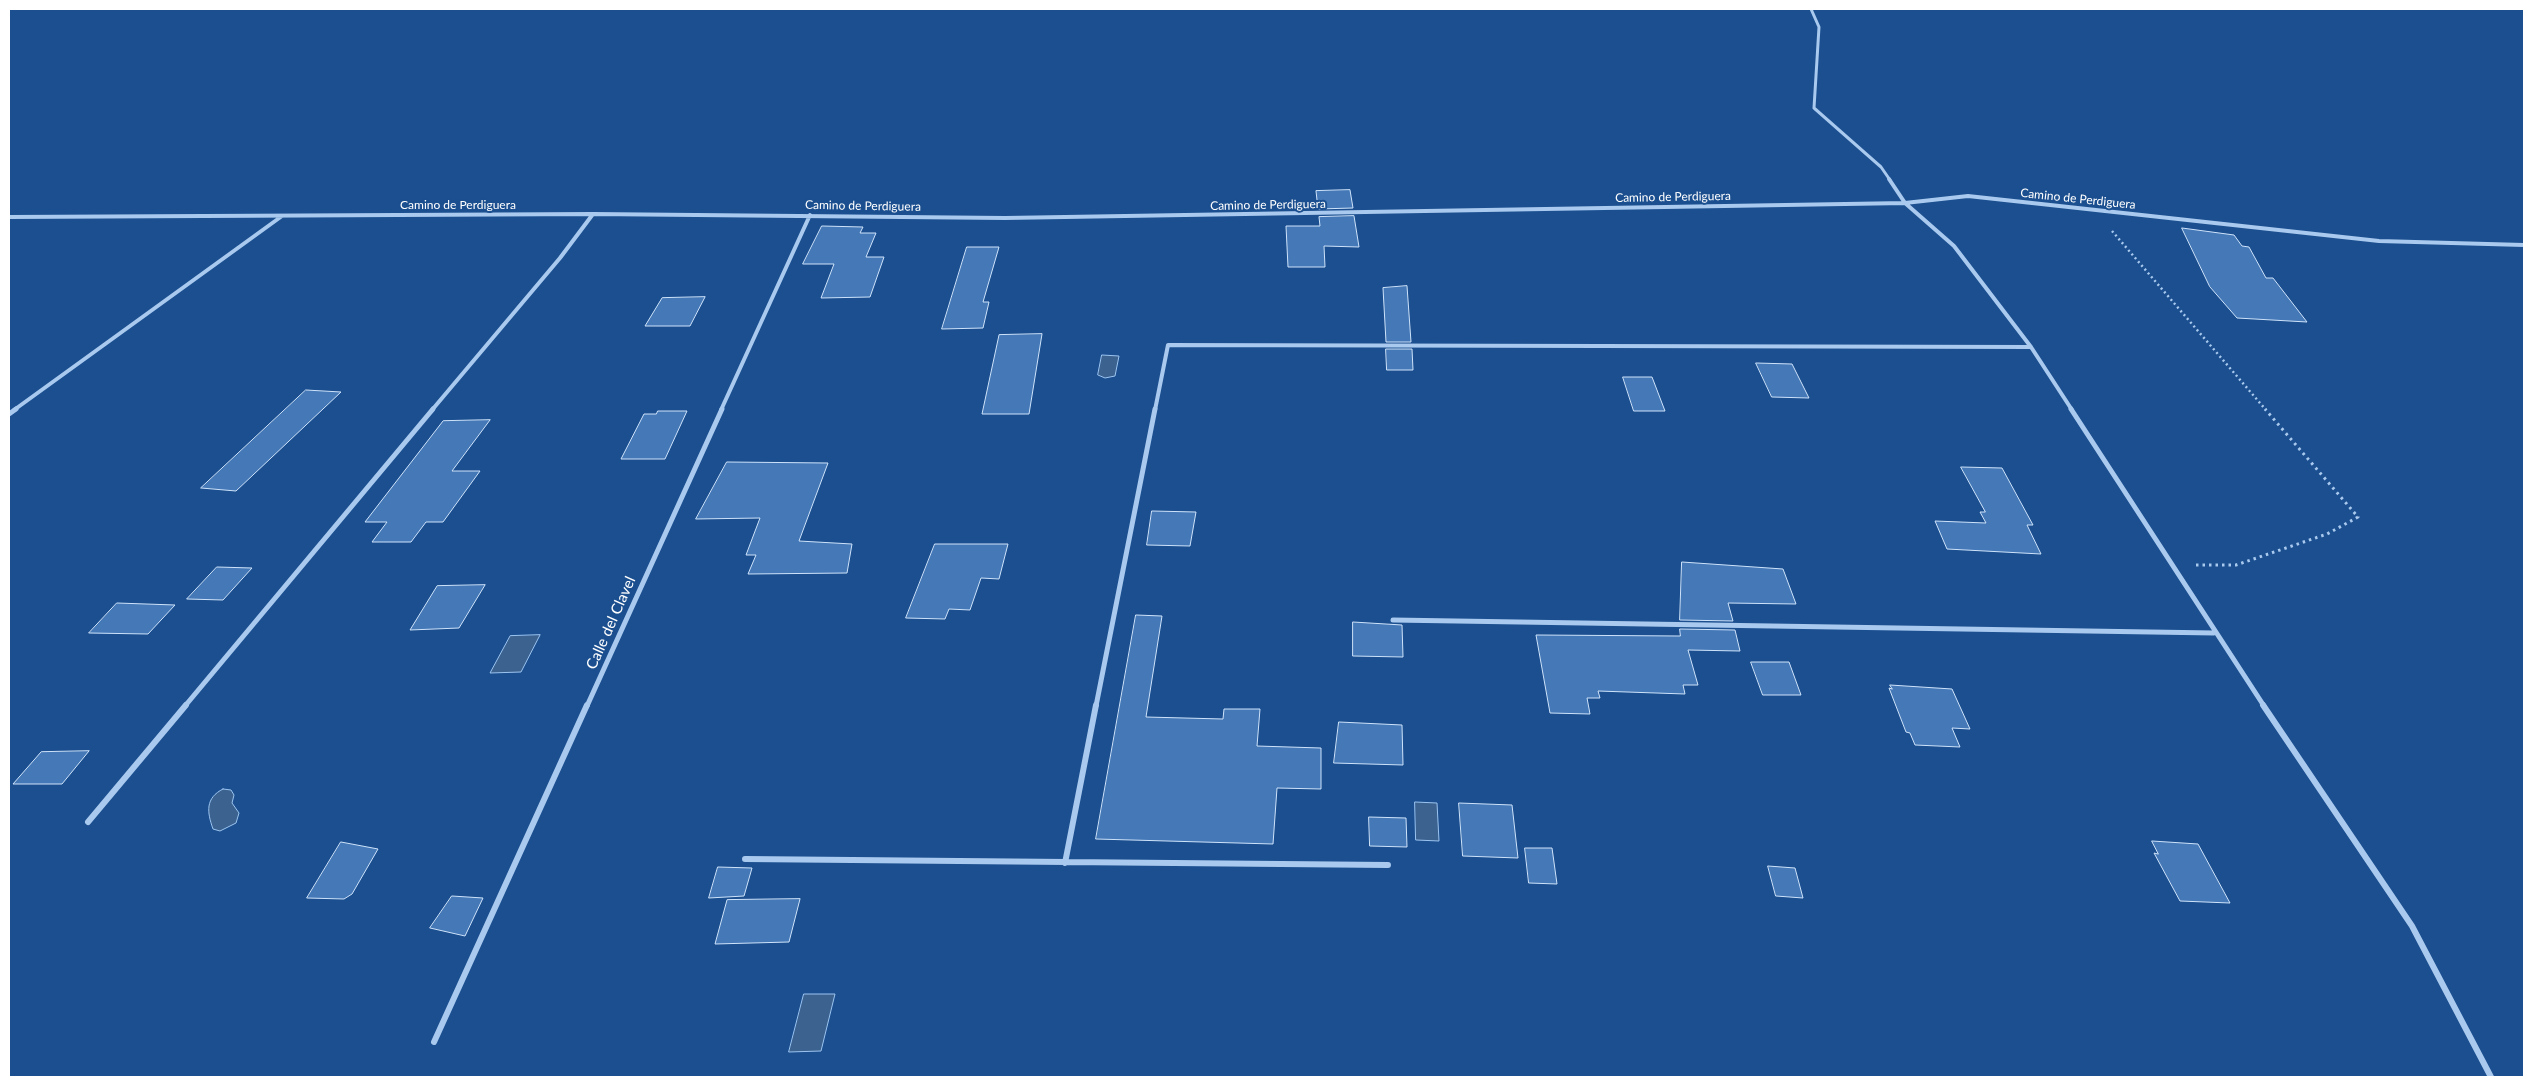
<!DOCTYPE html>
<html>
<head>
<meta charset="utf-8">
<style>
  body { margin:0 }
  #map { position:relative; width:2533px; height:1086px; overflow:hidden; background:#1b4f8f; font-family:Lato,sans-serif }
  canvas { display:block }
  .frame { position:absolute; inset:0; border:10px solid #fff; pointer-events:none }
</style>
</head>
<body>
<div id="map">
<canvas width="2533" height="1086"></canvas>
<div class="frame"></div>
</div>
<script>
const ctx = document.querySelector('canvas').getContext('2d');
ctx.lineJoin = 'round';
function fill(path, color) { ctx.fillStyle = color; ctx.fill(path, 'evenodd'); }
function stroke(path, color, width, dash) { ctx.strokeStyle = color; ctx.lineWidth = width; ctx.lineCap = dash ? 'butt' : 'round'; ctx.setLineDash(dash || []); ctx.stroke(path); }
function label(font, color, halo, rows, align = 'center') {
  ctx.font = font + ' Lato,sans-serif'; ctx.lineWidth = 4; ctx.setLineDash([]); ctx.textBaseline = 'middle'; ctx.strokeStyle = halo; ctx.fillStyle = color; for (const [text, x, y, turn = 0] of rows) {
    ctx.save(); ctx.translate(x, y); ctx.rotate((+turn || 0) * Math.PI / 180); ctx.textAlign = isNaN(turn) ? turn : align; if (halo) ctx.strokeText(text, 0, 0); ctx.fillText(text, 0, 0); ctx.restore();
  }
}
const water = new Path2D(`
  M 1102,355 L 1119,356 L 1115,376 L 1105,378 L 1098,375 Z
  M 540,635 L 521,672 L 490,673 L 510,636 Z
  M 223,789 L 231,790 L 234,795 L 232,803 L 239,813 L 236,823 L 220,831 L 213,829 C 207,812 205,798 223,789 Z
  M 1415,802 L 1437,803 L 1439,841 L 1416,840 Z
  M 804,994 L 835,994 L 821,1051 L 789,1052 Z`);
fill(water, '#3c6290');
stroke(water, '#9cc4f0', 1);
const building = new Path2D(`
  M 1350,190 L 1353,208 L 1318,209 L 1316,191 Z
  M 1354,216 L 1359,247 L 1324,246 L 1325,267 L 1288,267 L 1286,226 L 1320,226 L 1319,217 Z
  M 822,226 L 863,227 L 860,233 L 876,233 L 866,257 L 884,257 L 870,297 L 821,298 L 834,264 L 803,264 Z
  M 2182,228 L 2234,235 L 2242,246 L 2249,247 L 2266,278 L 2273,278 L 2307,322 L 2237,318 L 2210,287 Z
  M 967,247 L 999,247 L 983,302 L 989,302 L 983,328 L 942,329 Z
  M 1407,286 L 1411,342 L 1386,342 L 1383,288 Z
  M 705,297 L 690,326 L 645,326 L 662,298 Z
  M 1042,334 L 1029,414 L 982,414 L 999,335 Z
  M 1386,349 L 1412,349 L 1413,370 L 1387,370 Z
  M 1756,363 L 1792,364 L 1809,398 L 1772,397 Z
  M 1623,377 L 1652,377 L 1665,411 L 1634,411 Z
  M 306,390 L 341,392 L 236,491 L 201,488 Z
  M 658,411 L 687,411 L 665,459 L 621,459 L 644,414 L 656,414 Z
  M 490,420 L 452,471 L 480,471 L 443,522 L 426,522 L 411,542 L 372,542 L 387,522 L 365,522 L 443,421 Z
  M 727,462 L 828,463 L 799,541 L 852,544 L 847,573 L 748,574 L 756,555 L 746,555 L 760,518 L 696,519 Z
  M 1961,467 L 2002,468 L 2033,525 L 2027,525 L 2041,554 L 1947,549 L 1935,521 L 1986,523 L 1980,512 L 1985,512 Z
  M 1152,511 L 1196,512 L 1190,546 L 1147,545 Z
  M 935,544 L 1008,544 L 999,579 L 981,578 L 970,610 L 949,609 L 945,619 L 906,618 Z
  M 1682,562 L 1783,569 L 1796,604 L 1728,603 L 1733,621 L 1680,620 Z
  M 217,567 L 252,568 L 223,600 L 187,599 Z
  M 485,585 L 459,628 L 410,630 L 437,586 Z
  M 117,603 L 175,605 L 148,634 L 89,633 Z
  M 1136,615 L 1162,616 L 1146,717 L 1223,719 L 1224,709 L 1260,709 L 1257,746 L 1321,748 L 1321,789 L 1277,788 L 1273,844 L 1096,839 Z
  M 1353,622 L 1402,625 L 1403,657 L 1353,656 Z
  M 1680,629 L 1735,630 L 1740,651 L 1688,650 L 1698,685 L 1683,685 L 1685,694 L 1598,691 L 1600,698 L 1587,698 L 1590,714 L 1550,713 L 1536,635 L 1680,636 Z
  M 1751,662 L 1789,662 L 1801,695 L 1763,695 Z
  M 1890,685 L 1952,689 L 1970,729 L 1952,728 L 1960,747 L 1915,745 L 1910,733 L 1906,732 L 1889,688 L 1892,689 Z
  M 1339,722 L 1402,725 L 1403,765 L 1334,763 Z
  M 89,751 L 62,784 L 13,784 L 41,752 Z
  M 1459,803 L 1512,805 L 1518,858 L 1463,856 Z
  M 1369,817 L 1406,818 L 1407,847 L 1370,846 Z
  M 2152,841 L 2198,844 L 2230,903 L 2180,901 L 2154,853 L 2158,854 Z
  M 341,842 L 378,849 L 352,894 L 344,899 L 307,898 Z
  M 1525,848 L 1552,848 L 1557,884 L 1529,883 Z
  M 1768,866 L 1795,868 L 1803,898 L 1776,896 Z
  M 718,867 L 752,868 L 744,896 L 709,898 Z
  M 452,896 L 483,898 L 465,936 L 430,928 Z
  M 800,899 L 789,942 L 715,944 L 727,900 Z`);
fill(building, '#4478b7');
stroke(building, '#cfe3fa', 1);
stroke(new Path2D(`
  M 2112,231 L 2266,410`), '#a9c9ee', 2.5, [2, 3]);
stroke(new Path2D(`
  M 2196,565 L 2236,565 L 2327,534 L 2358,517 L 2265,409`), '#a9c9ee', 3, [2.5, 4]);
stroke(new Path2D(`
  M 1811,9 L 1819,27 L 1814,108 L 1881,167 L 1890,180`), '#a9c9ee', 3);
stroke(new Path2D(`
  M 1889,179 L 1905,203 L 1954,246 L 2031,347 L 2072,410
  M 9,217 L 593,214 L 1005,218 L 1905,203 L 1968,196 L 2379,241 L 2524,245
  M 14,410 L 282,216
  M 432,410 L 560,258 L 593,214
  M 721,410 L 810,215
  M 1155,410 L 1168,345 L 2031,347`), '#a9c9ee', 4);
stroke(new Path2D(`
  M 2071,409 L 2264,706
  M 9,414 L 16,409
  M 1393,620 L 2214,633
  M 185,706 L 433,409
  M 587,706 L 722,409
  M 1096,706 L 1155,409`), '#a9c9ee', 5);
stroke(new Path2D(`
  M 2263,705 L 2412,926 L 2491,1077
  M 88,822 L 186,705
  M 745,859 L 1388,865
  M 1065,863 L 1096,705
  M 434,1042 L 587,705`), '#a9c9ee', 6);
label('12px', '#fff', '#1b4f8f', [
  ["Camino de Perdiguera",1673,197,-1],
  ["Camino de Perdiguera",2078,199,6],
  ["Camino de Perdiguera",458,205],
  ["Camino de Perdiguera",1268,205,-1],
  ["Camino de Perdiguera",863,206,1]
]);
label('15px', '#fff', '#1b4f8f', [
  ["Calle del Clavel",611,623,-66]
]);
</script>
</body>
</html>
